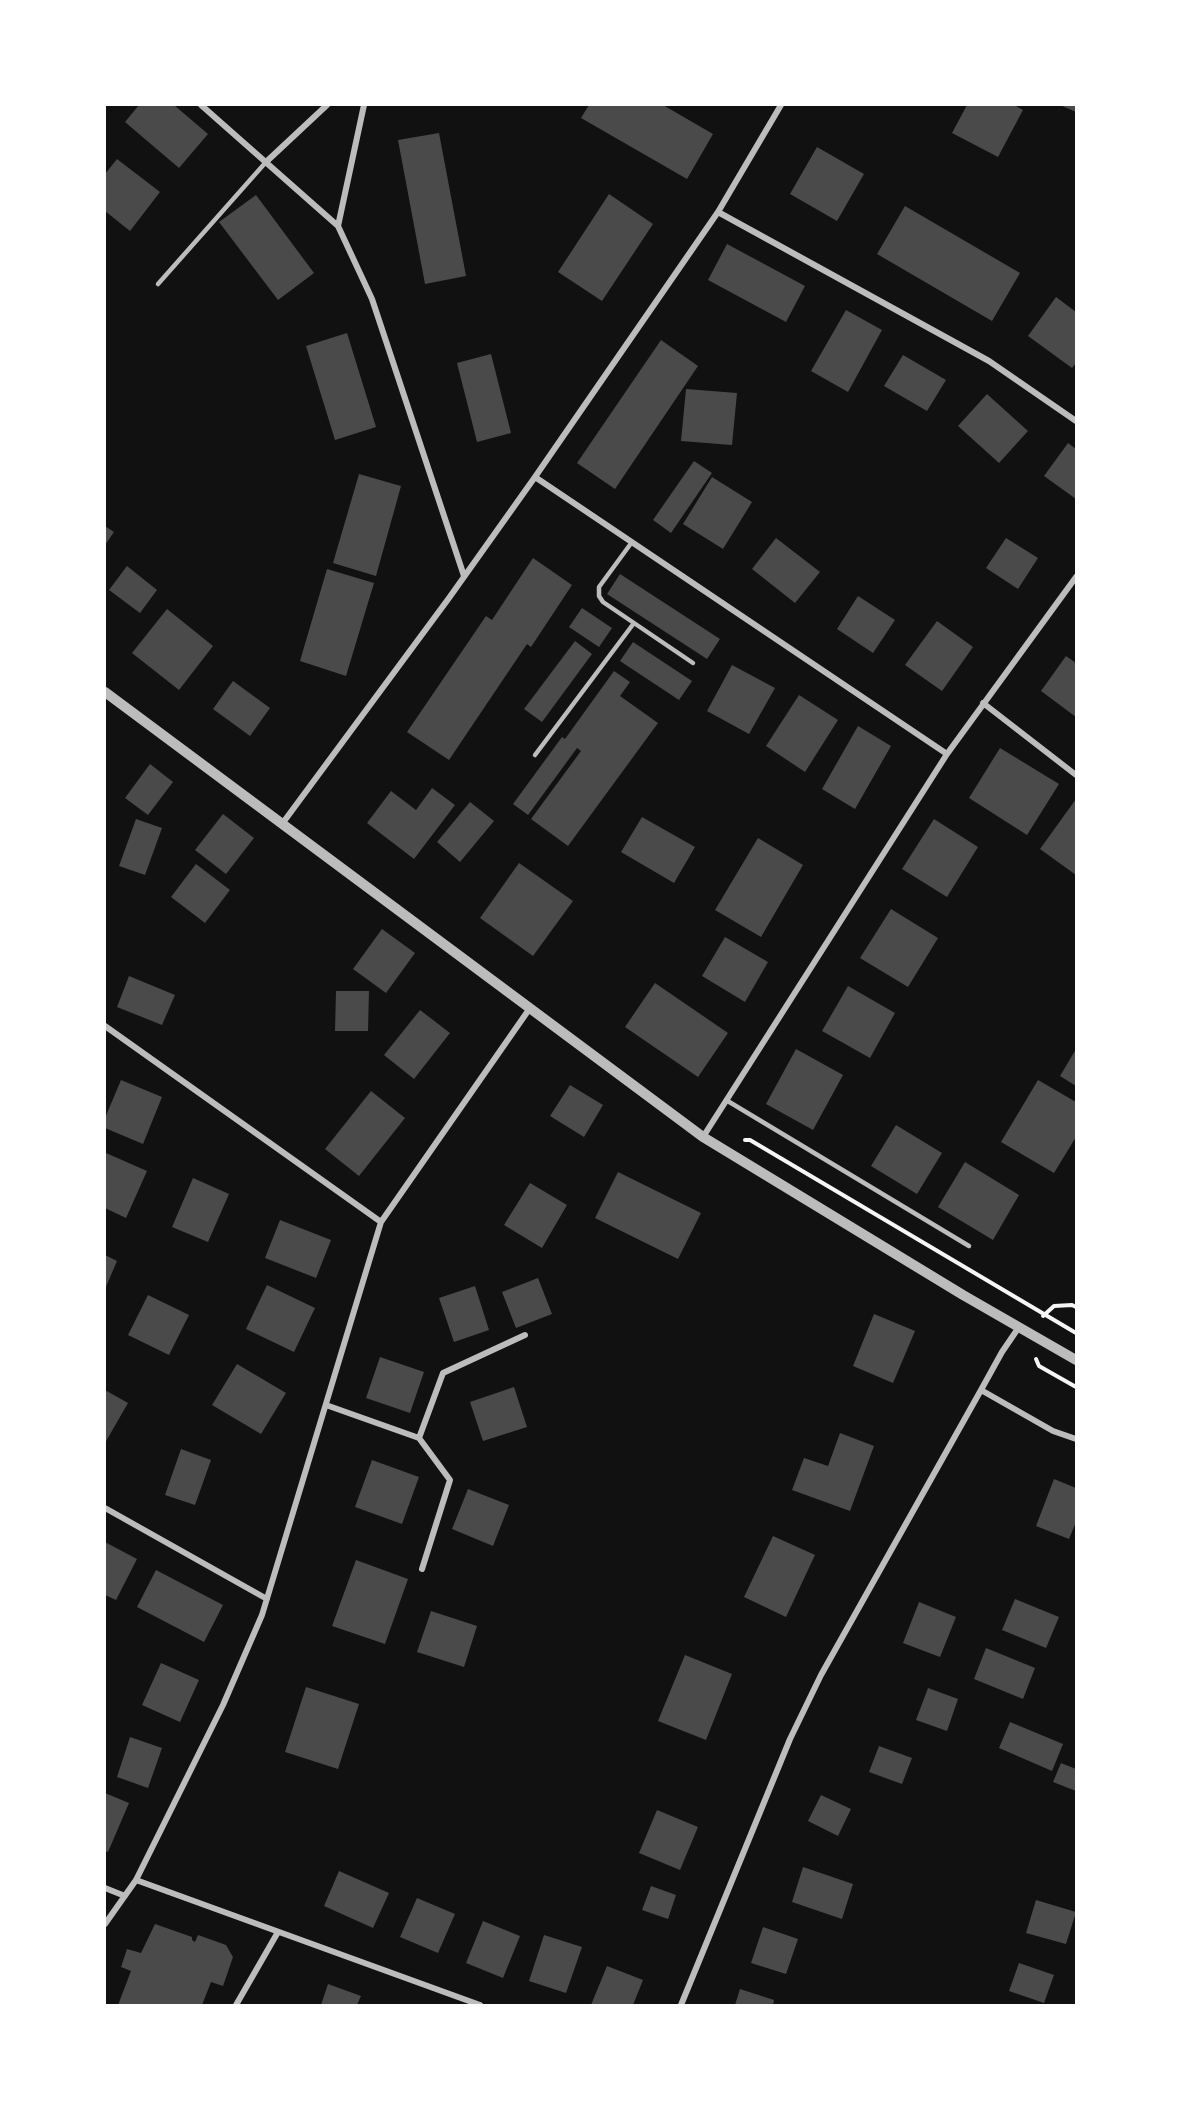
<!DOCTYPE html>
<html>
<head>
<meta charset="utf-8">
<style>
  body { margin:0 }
  #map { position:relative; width:1181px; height:2110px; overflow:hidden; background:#111; font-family:Overpass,sans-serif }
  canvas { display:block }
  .frame { position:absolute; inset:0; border:106px solid #fff; pointer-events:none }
</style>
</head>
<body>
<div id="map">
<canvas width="1181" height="2110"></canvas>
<div class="frame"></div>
</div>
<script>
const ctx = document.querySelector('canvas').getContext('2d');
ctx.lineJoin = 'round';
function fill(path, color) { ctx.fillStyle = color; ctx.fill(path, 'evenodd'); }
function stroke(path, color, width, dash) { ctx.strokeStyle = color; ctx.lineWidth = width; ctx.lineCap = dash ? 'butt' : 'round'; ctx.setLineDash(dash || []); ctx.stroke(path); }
fill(new Path2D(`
  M 139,105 L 174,105 L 208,134 L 179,168 L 125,122 Z
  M 589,105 L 663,105 L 713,134 L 687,179 L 581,118 Z
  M 967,105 L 1014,105 L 1023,110 L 998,157 L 952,133 Z
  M 1060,105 L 1076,105 L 1076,112 Z
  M 439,133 L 466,276 L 425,284 L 398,140 Z
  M 817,147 L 864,174 L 837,221 L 790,194 Z
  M 117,159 L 160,192 L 130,231 L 105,211 L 105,174 Z
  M 609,194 L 653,224 L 602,301 L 558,272 Z
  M 256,195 L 314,273 L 278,300 L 219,222 Z
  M 905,206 L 1020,273 L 992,321 L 877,254 Z
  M 727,244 L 805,286 L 786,322 L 708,280 Z
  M 1056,297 L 1076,312 L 1076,363 L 1072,368 L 1028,336 Z
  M 846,310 L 882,330 L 848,392 L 811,371 Z
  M 347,333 L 376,427 L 335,440 L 306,346 Z
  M 661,340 L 698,366 L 615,489 L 577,463 Z
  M 491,354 L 511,433 L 477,442 L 457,363 Z
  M 903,355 L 946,380 L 927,411 L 884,386 Z
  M 686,389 L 737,393 L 732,445 L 681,441 Z
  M 987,394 L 1028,431 L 999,463 L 958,426 Z
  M 1068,443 L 1076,449 L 1076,499 L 1044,476 Z
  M 694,461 L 712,473 L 671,533 L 653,520 Z
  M 359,474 L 401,486 L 376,576 L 333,563 Z
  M 712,477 L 752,502 L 723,549 L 683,524 Z
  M 105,526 L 114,532 L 105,545 Z
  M 776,538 L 820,572 L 795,603 L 752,569 Z
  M 1006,538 L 1038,558 L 1018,589 L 986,568 Z
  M 533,558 L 572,585 L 531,647 L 527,644 L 449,760 L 407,732 L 486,616 L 492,620 Z
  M 127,566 L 157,590 L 140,613 L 109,590 Z
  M 327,569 L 374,583 L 346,676 L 300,661 Z
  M 620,574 L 720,639 L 707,659 L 607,594 Z
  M 858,596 L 895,620 L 873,653 L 837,629 Z
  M 582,608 L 612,628 L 599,647 L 569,627 Z
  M 167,609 L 213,646 L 179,690 L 132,653 Z
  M 937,621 L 973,647 L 942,691 L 905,665 Z
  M 575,641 L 592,654 L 542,722 L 524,709 Z
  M 633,642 L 692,681 L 679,700 L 620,661 Z
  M 1066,656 L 1076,663 L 1076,717 L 1041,691 Z
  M 732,665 L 775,688 L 749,734 L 707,711 Z
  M 614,671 L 630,682 L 620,696 L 658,723 L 568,846 L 531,819 L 581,751 L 577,748 L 528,815 L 513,804 L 562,737 L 565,739 Z
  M 233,681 L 270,708 L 250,736 L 213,709 Z
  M 799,695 L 838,720 L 805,772 L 766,746 Z
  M 858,726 L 891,746 L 855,809 L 822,789 Z
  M 1000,748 L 1059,784 L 1027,835 L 969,798 Z
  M 150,764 L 173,782 L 148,815 L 125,798 Z
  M 432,788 L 455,805 L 414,859 L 367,823 L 391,791 L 416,810 Z
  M 1076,799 L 1076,875 L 1040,849 Z
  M 470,802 L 494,821 L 460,862 L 437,842 Z
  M 223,814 L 254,838 L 226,874 L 195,850 Z
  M 642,817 L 695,847 L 674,883 L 621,852 Z
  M 136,819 L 162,828 L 145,875 L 119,866 Z
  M 934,819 L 978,847 L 947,897 L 902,869 Z
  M 758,838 L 803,865 L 761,937 L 715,910 Z
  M 519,863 L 573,901 L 533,956 L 480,918 Z
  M 196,864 L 230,890 L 205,923 L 171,897 Z
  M 891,909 L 938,938 L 908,987 L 860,958 Z
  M 382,929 L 415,953 L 386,993 L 353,969 Z
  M 725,937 L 768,962 L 745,1002 L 702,976 Z
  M 129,976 L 175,995 L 162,1025 L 117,1007 Z
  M 655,983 L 728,1033 L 698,1077 L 625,1027 Z
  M 848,986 L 895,1013 L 870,1058 L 822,1031 Z
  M 336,991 L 369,991 L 368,1031 L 335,1031 Z
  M 420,1010 L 450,1033 L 414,1079 L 384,1055 Z
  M 796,1049 L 843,1075 L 813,1130 L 766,1104 Z
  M 1076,1049 L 1076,1086 L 1060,1076 Z
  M 121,1080 L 162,1097 L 143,1144 L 105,1128 L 105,1118 Z
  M 1038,1080 L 1076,1102 L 1076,1137 L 1054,1173 L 1001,1142 Z
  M 570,1085 L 603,1105 L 584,1137 L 550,1116 Z
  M 371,1091 L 405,1118 L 359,1176 L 325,1149 Z
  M 896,1125 L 942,1153 L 917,1194 L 871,1166 Z
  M 106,1153 L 147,1171 L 126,1218 L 105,1208 Z
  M 965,1162 L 1019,1195 L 993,1240 L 938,1207 Z
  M 618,1172 L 701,1213 L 678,1259 L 595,1218 Z
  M 193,1178 L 229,1194 L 208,1242 L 172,1227 Z
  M 530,1183 L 567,1205 L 542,1248 L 504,1225 Z
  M 280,1220 L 331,1240 L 316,1278 L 265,1258 Z
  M 105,1255 L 117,1261 L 105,1289 Z
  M 538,1278 L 552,1314 L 516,1328 L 502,1292 Z
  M 267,1285 L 315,1308 L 294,1352 L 246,1329 Z
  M 475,1286 L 489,1330 L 454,1342 L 439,1298 Z
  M 148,1295 L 189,1315 L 169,1355 L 128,1335 Z
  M 874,1314 L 915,1331 L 893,1383 L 853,1366 Z
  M 380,1357 L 424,1372 L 410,1413 L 366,1398 Z
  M 237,1364 L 286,1393 L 261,1434 L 212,1405 Z
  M 514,1387 L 527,1427 L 483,1441 L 470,1402 Z
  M 105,1390 L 128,1403 L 105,1443 Z
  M 840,1433 L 874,1446 L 850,1511 L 792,1490 L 804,1458 L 828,1466 Z
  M 181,1449 L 211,1460 L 195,1505 L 165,1495 Z
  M 372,1460 L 419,1477 L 402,1524 L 355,1507 Z
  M 1054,1479 L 1076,1488 L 1076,1522 L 1069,1539 L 1036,1526 Z
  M 468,1489 L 509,1505 L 493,1546 L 452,1529 Z
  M 773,1536 L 815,1555 L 786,1617 L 744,1597 Z
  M 105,1542 L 137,1559 L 116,1600 L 105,1595 Z
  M 356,1560 L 408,1579 L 385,1644 L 332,1626 Z
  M 156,1570 L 223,1605 L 204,1642 L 137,1607 Z
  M 1015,1599 L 1059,1617 L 1046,1648 L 1002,1630 Z
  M 919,1602 L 956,1617 L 940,1657 L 903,1643 Z
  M 431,1611 L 477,1626 L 464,1667 L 417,1652 Z
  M 986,1648 L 1035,1668 L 1023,1699 L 974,1679 Z
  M 685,1655 L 732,1674 L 706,1740 L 658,1721 Z
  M 161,1663 L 199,1680 L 180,1722 L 142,1705 Z
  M 306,1687 L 359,1704 L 338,1769 L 285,1752 Z
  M 928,1688 L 958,1699 L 947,1731 L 916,1720 Z
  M 1010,1722 L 1063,1744 L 1052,1771 L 999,1748 Z
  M 130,1737 L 162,1748 L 148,1788 L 117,1777 Z
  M 879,1746 L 912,1758 L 902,1784 L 869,1772 Z
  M 1061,1763 L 1076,1769 L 1076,1791 L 1053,1782 Z
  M 105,1793 L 129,1803 L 108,1852 L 105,1851 Z
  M 821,1795 L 851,1809 L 838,1836 L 808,1821 Z
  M 657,1810 L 698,1827 L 680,1870 L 639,1853 Z
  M 803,1867 L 853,1884 L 842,1919 L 792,1902 Z
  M 339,1871 L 389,1893 L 373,1928 L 324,1906 Z
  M 651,1886 L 676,1895 L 668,1919 L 642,1910 Z
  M 417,1898 L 455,1914 L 438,1953 L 400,1937 Z
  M 1036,1900 L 1076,1912 L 1066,1944 L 1026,1933 Z
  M 483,1921 L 520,1936 L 503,1978 L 466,1963 Z
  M 155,1924 L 192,1937 L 192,1940 L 195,1942 L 198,1935 L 226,1945 L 233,1957 L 223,1986 L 211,1982 L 202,2005 L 118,2005 L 131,1971 L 121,1967 L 127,1949 L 141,1953 Z
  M 763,1927 L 798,1939 L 786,1974 L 751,1963 Z
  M 544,1935 L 582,1947 L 566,1993 L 529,1981 Z
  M 1019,1963 L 1054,1975 L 1044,2003 L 1009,1991 Z
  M 607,1966 L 643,1980 L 633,2005 L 591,2005 Z
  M 328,1984 L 361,1996 L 357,2005 L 321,2005 Z
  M 740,1989 L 774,2000 L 773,2005 L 735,2005 Z`), '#4a4a4a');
stroke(new Path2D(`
  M 745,1140 L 750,1140 L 1076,1333
  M 1043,1316 L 1054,1306 L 1072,1305 L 1076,1307
  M 1036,1359 L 1039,1366 L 1076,1387`), '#f5f5f5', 4);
stroke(new Path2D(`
  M 158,284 L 266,162
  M 632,542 L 599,587 L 599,596 L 603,602 L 693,663
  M 535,755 L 634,623
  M 726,1100 L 969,1246`), '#bcbcbc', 4.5);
stroke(new Path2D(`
  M 201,105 L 338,226 L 372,299 L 464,576
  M 266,162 L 327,105
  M 718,212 L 989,361 L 1076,421
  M 338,226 L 364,105
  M 535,477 L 947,754
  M 983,703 L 1076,775
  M 282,824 L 449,598 L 535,477 L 718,212 L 781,105
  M 105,1026 L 381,1222
  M 703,1137 L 947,754 L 1076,577
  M 981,1390 L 1053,1431 L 1076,1439
  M 326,1405 L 419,1438 L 450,1480 L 422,1569
  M 419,1438 L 443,1373 L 525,1335
  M 105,1508 L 267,1599
  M 136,1880 L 480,2005
  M 105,1888 L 125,1896
  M 105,1924 L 136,1880 L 223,1705 L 262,1615 L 381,1222 L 530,1008
  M 236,2005 L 278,1932
  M 681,2005 L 790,1739 L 821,1675 L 981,1390 L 1002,1352 L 1019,1327`), '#bcbcbc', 6);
stroke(new Path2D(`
  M 105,692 L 703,1137 L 963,1295 L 1076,1360`), '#bcbcbc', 10);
</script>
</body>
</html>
